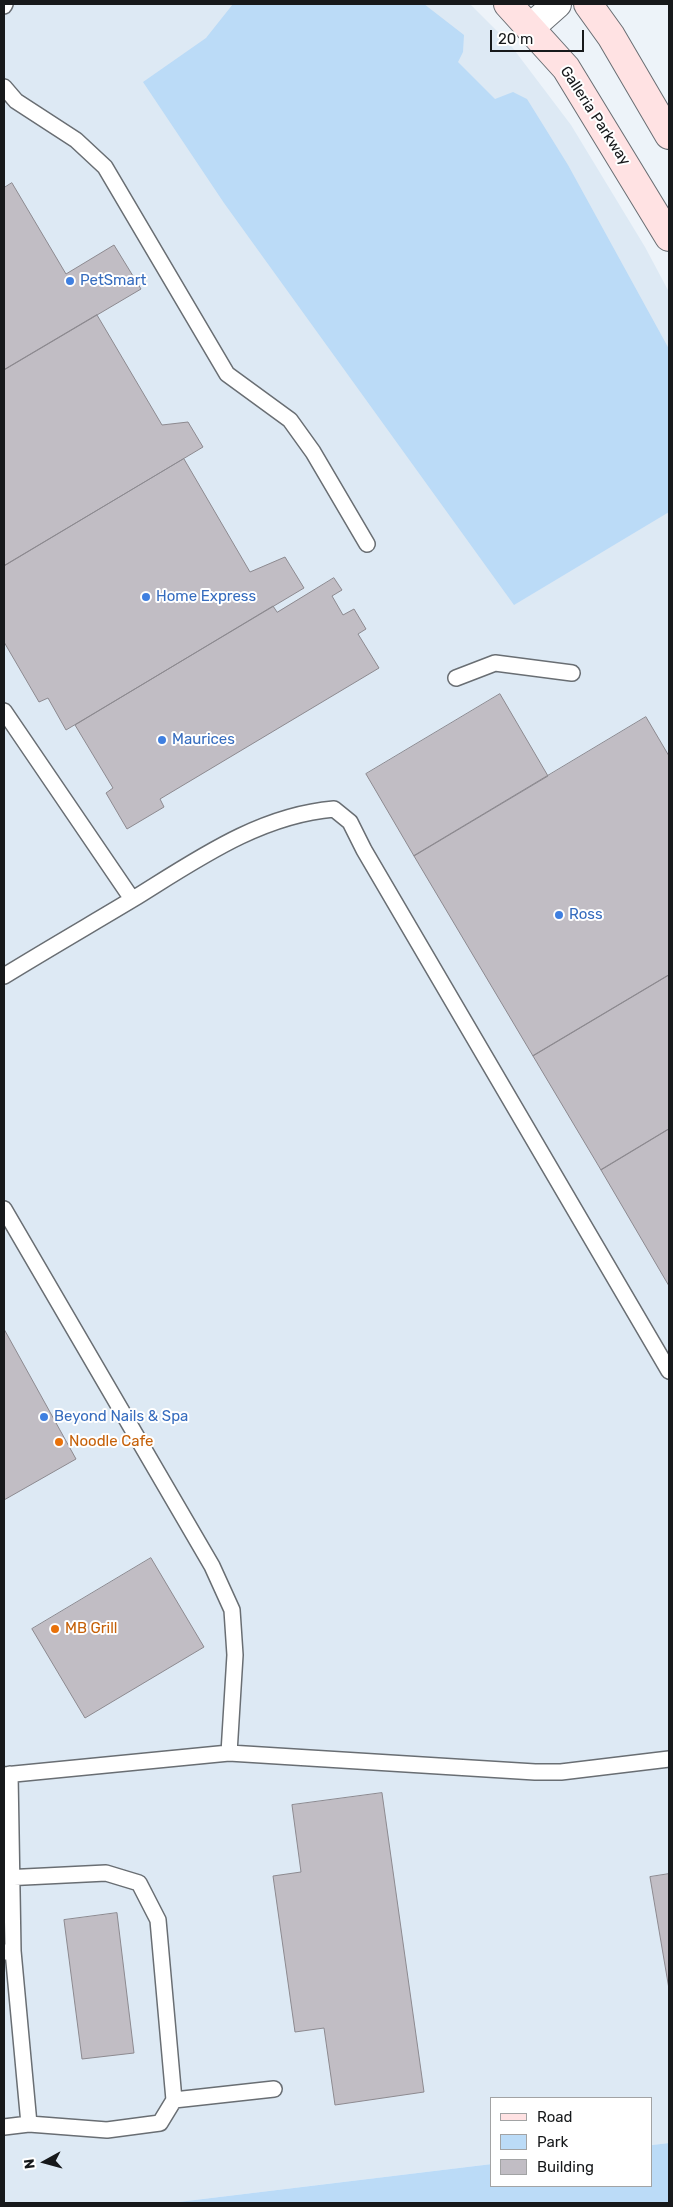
<!DOCTYPE html>
<html>
<head>
<meta charset="utf-8">
<style>
  body { margin:0 }
  #map { position:relative; width:673px; height:2207px; overflow:hidden; background:#edf3f9; font-family:Rubik,sans-serif }
  canvas { display:block }
  .frame { position:absolute; inset:0; border:5px solid #17191b; pointer-events:none }
  .legend { position:absolute; left:490px; top:2097px; width:162px; height:90px; box-sizing:border-box; background:#fff; border:1px solid #a2a3a4; margin:0; padding:6px 9px; list-style:none; font-size:15px; color:#17191b }
  .legend li { display:flex; align-items:center; gap:10px; height:25px }
  .legend b { width:25px; border:1px solid #a2a3a4 }
  .north { position:absolute; left:20px; top:2137px; width:50px; height:50px; -webkit-text-stroke:4px #fff; paint-order:stroke; rotate:263deg; font-size:14px; font-weight:700; line-height:20px; text-align:center; color:#17191b }
  .north::after { content:''; display:block; margin:auto; width:18px; height:22px; background:#17191b; clip-path:polygon(50% 0,100% 100%,50% 72%,0 100%) }
  .scale { position:absolute; left:490px; top:30px; width:94px; height:22px; box-sizing:border-box; border:2px solid #17191b; border-top:0; padding-left:6px; font-size:15px; line-height:18px; white-space:nowrap; color:#17191b; -webkit-text-stroke:4px #fff; paint-order:stroke }
</style>
</head>
<body>
<div id="map">
<canvas width="673" height="2207"></canvas>
<div class="frame"></div>
<ul class="legend">
<li><b style="height:6px;background:#ffe2e3"></b>Road</li>
<li><b style="height:14px;background:#bbdbf7"></b>Park</li>
<li><b style="height:14px;background:#c1bdc4"></b>Building</li>
</ul>
<div class="north">N</div>
<div class="scale">20 m</div>
</div>
<script>
const ctx = document.querySelector('canvas').getContext('2d');
ctx.lineJoin = 'round';
function fill(path, color) { ctx.fillStyle = color; ctx.fill(path, 'evenodd'); }
function stroke(path, color, width, dash) { ctx.strokeStyle = color; ctx.lineWidth = width; ctx.lineCap = dash ? 'butt' : 'round'; ctx.setLineDash(dash || []); ctx.stroke(path); }
function label(font, color, halo, rows, align = 'center') {
  ctx.font = font + ' Rubik,sans-serif'; ctx.lineWidth = 4; ctx.setLineDash([]); ctx.textBaseline = 'middle'; ctx.strokeStyle = halo; ctx.fillStyle = color; for (const [text, x, y, turn = 0] of rows) {
    ctx.save(); ctx.translate(x, y); ctx.rotate((+turn || 0) * Math.PI / 180); ctx.textAlign = isNaN(turn) ? turn : align; if (halo) ctx.strokeText(text, 0, 0); ctx.fillText(text, 0, 0); ctx.restore();
  }
}
fill(new Path2D(`
  M 4,4 L 470,4 L 509,43 L 571,125 L 645,247 L 669,292 L 669,2143 L 652,2145 L 652,2098 L 492,2098 L 492,2164 L 170,2203 L 4,2203 Z`), '#dde9f4');
fill(new Path2D(`
  M 233,4 L 424,4 L 464,35 L 463,52 L 458,62 L 495,99 L 513,92 L 527,99 L 568,165 L 669,349 L 669,512 L 514,605 L 224,203 L 143,82 L 206,38 Z
  M 669,2143 L 669,2203 L 170,2203 L 492,2164 L 492,2186 L 652,2186 L 652,2145 Z`), '#bbdbf7');
const building = new Path2D(`
  M 12,183 L 66,274 L 114,245 L 141,289 L 4,370 L 4,188 Z
  M 97,315 L 162,425 L 188,422 L 203,447 L 4,566 L 4,370 Z
  M 184,459 L 250,572 L 285,557 L 304,588 L 66,730 L 48,698 L 39,702 L 4,642 L 4,566 Z
  M 334,578 L 342,590 L 332,596 L 343,615 L 354,609 L 366,629 L 358,634 L 379,668 L 160,799 L 164,807 L 127,829 L 106,793 L 113,788 L 75,725 L 273,606 L 277,612 Z
  M 500,694 L 548,776 L 414,856 L 366,774 Z
  M 646,717 L 669,756 L 669,975 L 533,1056 L 414,856 Z
  M 669,975 L 669,1129 L 601,1170 L 533,1056 Z
  M 669,1129 L 669,1286 L 601,1170 Z
  M 4,1329 L 76,1459 L 4,1500 Z
  M 151,1558 L 204,1647 L 85,1718 L 32,1629 Z
  M 382,1793 L 424,2092 L 335,2105 L 324,2028 L 295,2032 L 273,1876 L 301,1872 L 292,1805 Z
  M 669,1874 L 669,1989 L 650,1877 Z
  M 117,1913 L 134,2053 L 82,2059 L 64,1920 Z`);
fill(building, '#c1bdc4');
stroke(building, '#8d8a90', 1);
const lane = new Path2D(`
  M 4,6 L 5,4
  M 4,87 L 16,101 L 76,140 L 105,167 L 227,374 L 290,420 L 313,452 L 367,544
  M 456,678 L 495,663 L 572,673
  M 4,711 L 132,899
  M 4,976 C 48,949 93,923 138,896 C 199,858 261,815 334,809 L 350,822 L 364,850 L 669,1371
  M 4,1209 L 212,1566 L 232,1610 L 235,1655 L 229,1753
  M 4,1775 L 229,1753 L 535,1772 L 561,1772 L 669,1759
  M 4,1878 L 106,1873 L 139,1883 L 158,1920 L 174,2100 L 160,2123 L 107,2130 L 29,2124
  M 4,1952 L 13,1951 L 10,1774
  M 174,2100 L 274,2089
  M 4,2127 L 29,2124 L 13,1951`);
const street = new Path2D(`
  M 530,28 L 557,4`);
const secondary = new Path2D(`
  M 508,4 L 566,68 L 669,237
  M 588,4 L 611,36 L 669,135`);
stroke(lane, '#696e73', 18);
stroke(street, '#696e73', 30);
stroke(secondary, '#696e73', 30);
stroke(lane, '#fff', 15);
stroke(street, '#fff', 28);
stroke(secondary, '#ffe2e3', 28);
for (const [x, y, r, color] of [
  [70,281,5,"#3f7fe0"],
  [146,597,5,"#3f7fe0"],
  [162,740,5,"#3f7fe0"],
  [559,915,5,"#3f7fe0"],
  [44,1417,5,"#3f7fe0"],
  [59,1442,5,"#e8710a"],
  [55,1629,5,"#e8710a"]
]) { const dot = new Path2D(); dot.arc(x, y, r, 0, 2 * Math.PI); ctx.fillStyle = color; ctx.fill(dot); stroke(dot, '#fff', 2); }
label('15px', '#17191b', '#fff', [
  ["Galleria Parkway",595,116,57]
]);
label('15px', '#366cbe', '#fff', [
  ["PetSmart",80,281],
  ["Home Express",156,597],
  ["Maurices",172,740],
  ["Ross",569,915],
  ["Beyond Nails & Spa",54,1417]
], 'left');
label('15px', '#c56008', '#fff', [
  ["Noodle Cafe",69,1442],
  ["MB Grill",65,1629]
], 'left');
</script>
</body>
</html>
